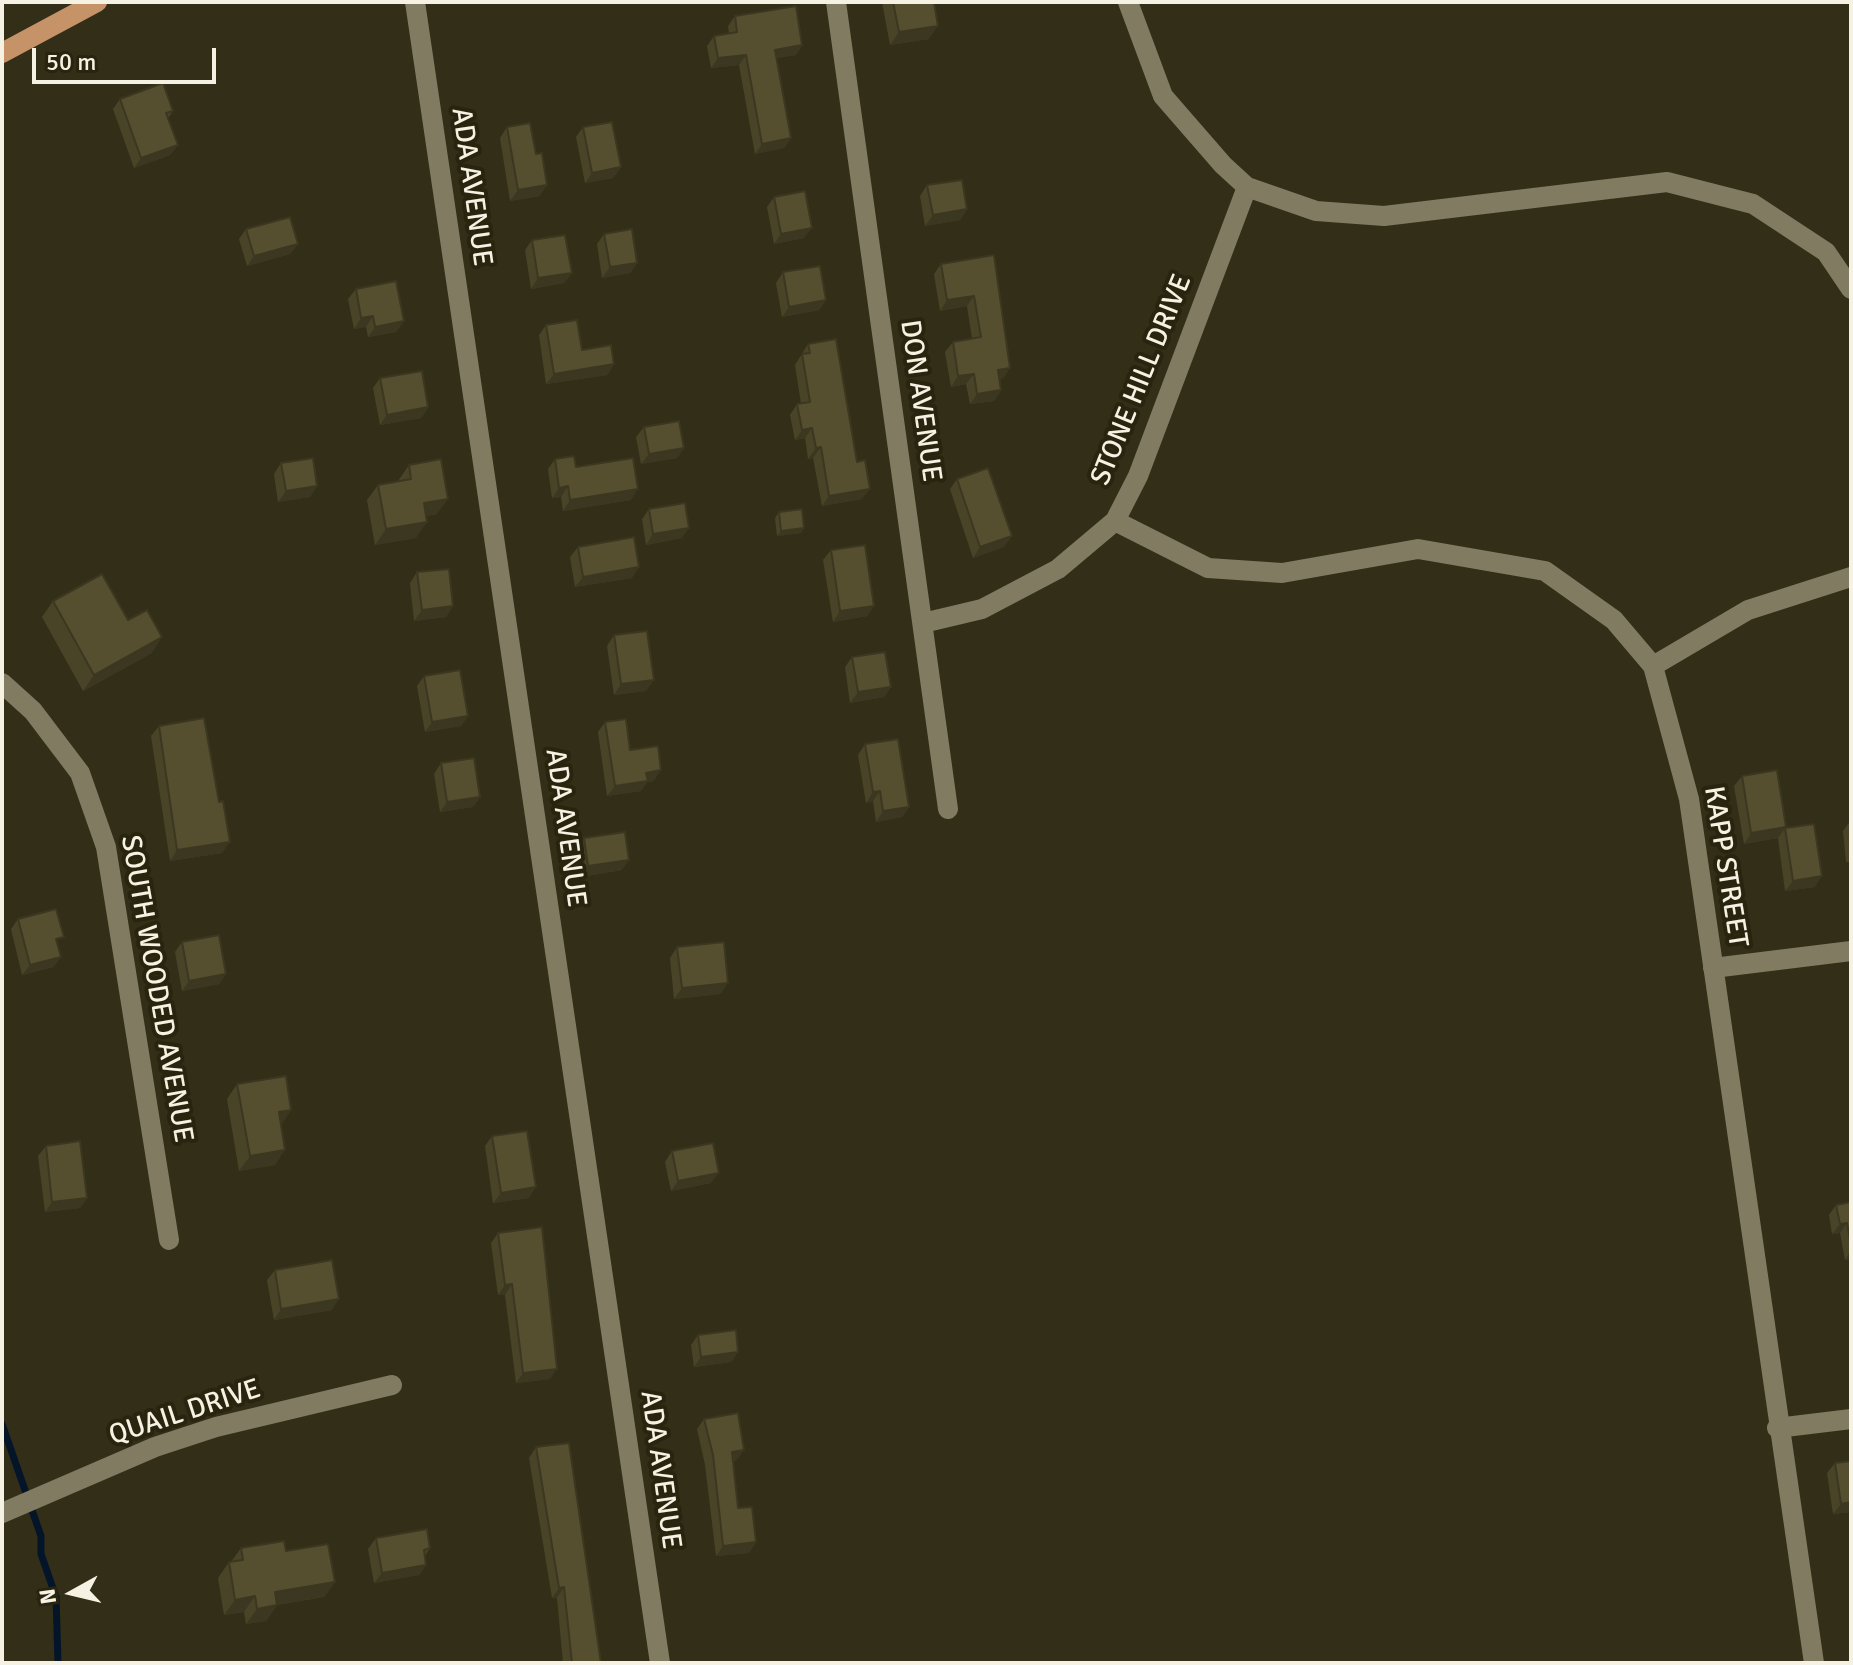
<!DOCTYPE html>
<html>
<head>
<meta charset="utf-8">
<style>
  body { margin:0 }
  #map { position:relative; width:1853px; height:1665px; overflow:hidden; background:#332e18; font-family:Signika,sans-serif }
  canvas { display:block }
  .frame { position:absolute; inset:0; border:4px solid #f5f2e4; pointer-events:none }
  .north { position:absolute; left:32px; top:1553px; width:80px; height:80px; -webkit-text-stroke:6px #29240e; paint-order:stroke; rotate:262deg; font-size:22px; font-weight:700; line-height:32px; text-align:center; color:#f5f2e4 }
  .north::after { content:''; display:block; margin:auto; width:28px; height:36px; background:#f5f2e4; clip-path:polygon(50% 0,100% 100%,50% 72%,0 100%) }
  .scale { position:absolute; left:32px; top:48px; width:184px; height:36px; box-sizing:border-box; border:4px solid #f5f2e4; border-top:0; padding-left:10px; font-size:24px; line-height:28px; white-space:nowrap; color:#f5f2e4; -webkit-text-stroke:6px #29240e; paint-order:stroke }
</style>
</head>
<body>
<div id="map">
<canvas width="1853" height="1665"></canvas>
<div class="frame"></div>
<div class="north">N</div>
<div class="scale">50 m</div>
</div>
<script>
const ctx = document.querySelector('canvas').getContext('2d');
ctx.lineJoin = 'round';
function stroke(path, color, width, dash) { ctx.strokeStyle = color; ctx.lineWidth = width; ctx.lineCap = dash ? 'butt' : 'round'; ctx.setLineDash(dash || []); ctx.stroke(path); }
function fill(path, color) { ctx.fillStyle = color; ctx.fill(path, 'evenodd'); }
function label(font, color, halo, rows, align = 'center') {
  ctx.font = font + ' Signika,sans-serif'; ctx.lineWidth = 8; ctx.setLineDash([]); ctx.textBaseline = 'middle'; ctx.strokeStyle = halo; ctx.fillStyle = color; for (const [text, x, y, turn = 0] of rows) {
    ctx.save(); ctx.translate(x, y); ctx.rotate((+turn || 0) * Math.PI / 180); ctx.textAlign = isNaN(turn) ? turn : align; if (halo) ctx.strokeText(text, 0, 0); ctx.fillText(text, 0, 0); ctx.restore();
  }
}
stroke(new Path2D(`
  M 2,1424 L 41,1536 L 41,1554 L 56,1597 L 58,1663`), '#041529', 7);
stroke(new Path2D(`
  M 415,2 L 660,1663
  M 836,2 L 948,809
  M 1128,2 L 1163,96 L 1223,165 L 1247,187 L 1316,211 L 1384,216 L 1667,182 L 1753,204 L 1826,252 L 1851,289
  M 1115,521 L 1208,568 L 1282,573 L 1418,549 L 1545,571 L 1614,620 L 1653,666 L 1689,799 L 1814,1663
  M 923,623 L 982,609 L 1058,569 L 1115,521 L 1138,476 L 1247,187
  M 1653,666 L 1748,610 L 1851,577
  M 2,683 L 33,711 L 80,773 L 106,847 L 169,1240
  M 1713,968 L 1851,951
  M 1777,1428 L 1851,1419
  M 2,1513 L 155,1447 L 216,1427 L 392,1385`), '#817b62', 20);
stroke(new Path2D(`
  M 2,53 L 97,2`), '#c69369', 20);
fill(new Path2D(`
  M 882,2 L 934,2 L 929,39 L 890,45 Z
  M 735,16 L 802,45 L 796,55 L 776,58 L 791,138 L 784,148 L 755,154 L 739,65 L 711,68 L 707,46 L 714,36 L 729,33 L 728,26 Z
  M 120,99 L 173,111 L 168,118 L 178,145 L 170,155 L 134,168 L 113,109 Z
  M 507,127 L 540,196 L 510,201 L 500,138 Z
  M 583,127 L 621,167 L 613,178 L 585,183 L 576,137 Z
  M 927,185 L 967,209 L 960,220 L 925,226 L 920,196 Z
  M 774,197 L 804,238 L 774,244 L 767,207 Z
  M 246,229 L 298,244 L 290,254 L 247,266 L 239,239 Z
  M 604,234 L 637,263 L 630,273 L 602,278 L 597,244 Z
  M 532,240 L 572,273 L 564,283 L 531,289 L 525,250 Z
  M 994,255 L 1010,368 L 1003,378 L 1000,379 L 1001,390 L 994,401 L 970,404 L 966,384 L 951,387 L 945,352 L 953,342 L 972,339 L 967,306 L 940,311 L 934,274 L 941,264 Z
  M 783,272 L 826,300 L 819,310 L 782,317 L 776,283 Z
  M 356,289 L 404,321 L 396,332 L 368,337 L 366,327 L 354,329 L 348,299 Z
  M 546,325 L 582,350 L 614,364 L 607,375 L 546,384 L 539,335 Z
  M 808,344 L 862,499 L 822,506 L 813,458 L 808,459 L 805,438 L 795,440 L 790,415 L 797,404 L 801,404 L 795,365 Z
  M 380,378 L 428,407 L 421,418 L 380,425 L 373,388 Z
  M 644,427 L 684,448 L 677,458 L 641,464 L 636,437 Z
  M 555,459 L 576,467 L 631,500 L 563,511 L 561,497 L 552,498 L 548,469 Z
  M 281,463 L 317,486 L 310,497 L 278,502 L 274,474 Z
  M 409,465 L 437,514 L 426,516 L 416,538 L 375,545 L 367,500 L 378,485 L 398,481 Z
  M 957,479 L 1004,547 L 973,558 L 950,489 Z
  M 649,509 L 682,538 L 646,545 L 642,519 Z
  M 779,512 L 804,528 L 801,533 L 777,536 L 775,518 Z
  M 578,547 L 632,578 L 575,587 L 570,557 Z
  M 831,550 L 874,606 L 867,616 L 833,622 L 823,560 Z
  M 417,572 L 453,606 L 446,617 L 414,621 L 410,583 Z
  M 53,601 L 128,620 L 152,653 L 83,691 L 42,617 Z
  M 614,635 L 646,691 L 614,695 L 607,646 Z
  M 852,657 L 891,687 L 884,697 L 850,703 L 845,667 Z
  M 424,676 L 468,716 L 461,726 L 425,732 L 417,686 Z
  M 605,722 L 654,781 L 647,782 L 641,791 L 607,796 L 598,732 Z
  M 159,726 L 219,802 L 222,853 L 170,861 L 151,736 Z
  M 865,744 L 909,807 L 902,817 L 876,822 L 873,801 L 866,803 L 858,755 Z
  M 441,763 L 480,797 L 473,807 L 440,812 L 434,774 Z
  M 1742,776 L 1786,827 L 1815,887 L 1785,891 L 1778,838 L 1744,844 L 1734,786 Z
  M 1851,820 L 1851,862 L 1846,862 L 1843,831 Z
  M 584,838 L 622,870 L 581,877 L 576,849 Z
  M 18,919 L 58,945 L 61,957 L 53,967 L 22,975 L 11,929 Z
  M 182,942 L 226,974 L 219,984 L 182,991 L 175,952 Z
  M 677,947 L 721,994 L 674,999 L 670,958 Z
  M 237,1084 L 281,1124 L 275,1165 L 239,1171 L 227,1099 Z
  M 492,1136 L 529,1198 L 493,1203 L 485,1146 Z
  M 46,1146 L 87,1198 L 80,1208 L 45,1212 L 38,1156 Z
  M 672,1151 L 711,1183 L 671,1191 L 665,1162 Z
  M 1851,1202 L 1851,1259 L 1845,1260 L 1840,1233 L 1832,1234 L 1829,1215 L 1836,1205 Z
  M 498,1233 L 550,1379 L 516,1383 L 505,1295 L 498,1295 L 491,1243 Z
  M 275,1270 L 332,1310 L 274,1320 L 267,1280 Z
  M 698,1335 L 738,1352 L 731,1362 L 694,1367 L 691,1345 Z
  M 704,1419 L 737,1460 L 733,1461 L 738,1508 L 756,1542 L 749,1553 L 716,1556 L 705,1465 L 697,1429 Z
  M 536,1447 L 601,1663 L 563,1663 L 557,1598 L 552,1598 L 529,1458 Z
  M 1851,1461 L 1851,1512 L 1833,1514 L 1827,1473 L 1835,1463 Z
  M 376,1538 L 430,1548 L 425,1556 L 426,1565 L 419,1575 L 374,1583 L 368,1549 Z
  M 241,1548 L 286,1551 L 335,1582 L 324,1597 L 277,1605 L 266,1621 L 246,1624 L 244,1612 L 224,1615 L 218,1578 L 229,1562 L 231,1562 Z
  M 1851,1649 L 1851,1663 L 1850,1663 L 1849,1653 Z`), '#494428');
fill(new Path2D(`
  M 938,26 L 929,39 L 890,45 L 899,32 Z
  M 802,45 L 796,55 L 768,60 L 775,50 Z
  M 746,55 L 739,65 L 711,68 L 718,58 Z
  M 791,138 L 784,148 L 755,154 L 762,144 Z
  M 178,145 L 170,155 L 134,168 L 141,158 Z
  M 621,167 L 613,178 L 585,183 L 592,173 Z
  M 547,185 L 540,196 L 510,201 L 518,190 Z
  M 967,209 L 960,220 L 925,226 L 933,215 Z
  M 812,228 L 804,238 L 774,244 L 781,234 Z
  M 298,244 L 290,254 L 247,266 L 254,256 Z
  M 637,263 L 630,273 L 602,278 L 610,267 Z
  M 572,273 L 564,283 L 531,289 L 538,278 Z
  M 974,296 L 967,306 L 940,311 L 947,300 Z
  M 826,300 L 819,310 L 782,317 L 789,307 Z
  M 373,316 L 366,327 L 354,329 L 361,318 Z
  M 404,321 L 396,332 L 368,337 L 375,327 Z
  M 614,364 L 607,375 L 546,384 L 554,374 Z
  M 1010,368 L 1003,378 L 991,380 L 998,370 Z
  M 974,374 L 966,384 L 951,387 L 958,376 Z
  M 1001,390 L 994,401 L 970,404 L 977,394 Z
  M 428,407 L 421,418 L 380,425 L 387,415 Z
  M 812,428 L 805,438 L 795,440 L 802,430 Z
  M 821,447 L 813,458 L 808,459 L 816,448 Z
  M 684,448 L 677,458 L 641,464 L 649,454 Z
  M 317,486 L 310,497 L 278,502 L 286,491 Z
  M 568,486 L 561,497 L 552,498 L 559,488 Z
  M 638,489 L 631,500 L 563,511 L 570,500 Z
  M 870,489 L 862,499 L 822,506 L 829,496 Z
  M 448,499 L 437,514 L 413,518 L 424,503 Z
  M 427,522 L 416,538 L 375,545 L 386,529 Z
  M 689,528 L 682,538 L 646,545 L 653,534 Z
  M 804,528 L 801,533 L 777,536 L 781,531 Z
  M 1012,536 L 1004,547 L 973,558 L 980,547 Z
  M 639,567 L 632,578 L 575,587 L 583,577 Z
  M 453,606 L 446,617 L 414,621 L 422,610 Z
  M 874,606 L 867,616 L 833,622 L 840,611 Z
  M 162,637 L 152,653 L 83,691 L 94,675 Z
  M 654,680 L 646,691 L 614,695 L 621,684 Z
  M 891,687 L 884,697 L 850,703 L 858,692 Z
  M 468,716 L 461,726 L 425,732 L 432,722 Z
  M 661,770 L 654,781 L 647,782 L 641,791 L 607,796 L 615,786 L 646,773 Z
  M 880,791 L 873,801 L 866,803 L 873,792 Z
  M 480,797 L 473,807 L 440,812 L 447,802 Z
  M 909,807 L 902,817 L 876,822 L 883,811 Z
  M 1786,827 L 1778,838 L 1744,844 L 1751,833 Z
  M 230,842 L 222,853 L 170,861 L 177,850 Z
  M 629,860 L 622,870 L 581,877 L 588,866 Z
  M 1822,876 L 1815,887 L 1785,891 L 1793,881 Z
  M 61,957 L 53,967 L 22,975 L 30,965 Z
  M 226,974 L 219,984 L 182,991 L 189,981 Z
  M 728,983 L 721,994 L 674,999 L 682,988 Z
  M 291,1110 L 281,1126 L 279,1112 Z
  M 285,1150 L 275,1165 L 239,1171 L 250,1156 Z
  M 719,1173 L 711,1183 L 671,1191 L 678,1181 Z
  M 536,1187 L 529,1198 L 493,1203 L 501,1193 Z
  M 87,1198 L 80,1208 L 45,1212 L 52,1202 Z
  M 1847,1223 L 1840,1233 L 1832,1234 L 1840,1224 Z
  M 1851,1251 L 1851,1259 L 1845,1260 Z
  M 512,1284 L 505,1295 L 498,1295 L 505,1285 Z
  M 339,1299 L 332,1310 L 274,1320 L 281,1309 Z
  M 738,1352 L 731,1362 L 694,1367 L 701,1357 Z
  M 557,1369 L 550,1379 L 516,1383 L 523,1373 Z
  M 744,1450 L 737,1460 L 725,1462 L 732,1452 Z
  M 1851,1502 L 1851,1512 L 1833,1514 L 1841,1504 Z
  M 756,1542 L 749,1553 L 716,1556 L 723,1546 Z
  M 426,1565 L 419,1575 L 374,1583 L 382,1573 Z
  M 335,1582 L 324,1597 L 264,1607 L 275,1592 Z
  M 564,1587 L 557,1598 L 552,1598 L 559,1588 Z
  M 255,1596 L 244,1612 L 224,1615 L 235,1600 Z
  M 277,1605 L 266,1621 L 246,1624 L 257,1609 Z`), '#3c3721');
const building = new Path2D(`
  M 893,2 L 934,2 L 938,26 L 899,32 Z
  M 796,6 L 802,45 L 775,50 L 791,138 L 762,144 L 746,55 L 718,58 L 714,36 L 737,32 L 735,16 Z
  M 163,83 L 173,111 L 166,113 L 178,145 L 141,158 L 120,99 Z
  M 612,122 L 621,167 L 592,173 L 583,127 Z
  M 530,123 L 536,154 L 542,153 L 547,185 L 518,190 L 507,127 Z
  M 962,180 L 967,209 L 933,215 L 927,185 Z
  M 805,191 L 812,228 L 781,234 L 774,197 Z
  M 290,217 L 298,244 L 254,256 L 246,229 Z
  M 632,229 L 637,263 L 610,267 L 604,234 Z
  M 565,235 L 572,273 L 538,278 L 532,240 Z
  M 994,255 L 1010,368 L 998,370 L 1001,390 L 977,394 L 974,374 L 958,376 L 953,342 L 981,337 L 974,296 L 947,300 L 941,264 Z
  M 820,266 L 826,300 L 789,307 L 783,272 Z
  M 396,281 L 404,321 L 375,327 L 373,316 L 361,318 L 356,289 Z
  M 577,320 L 582,350 L 611,345 L 614,364 L 554,374 L 546,325 Z
  M 836,339 L 857,462 L 865,460 L 870,489 L 829,496 L 821,447 L 816,448 L 812,428 L 802,430 L 797,404 L 810,402 L 802,354 L 810,353 L 808,344 Z
  M 422,371 L 428,407 L 387,415 L 380,378 Z
  M 679,421 L 684,448 L 649,454 L 644,427 Z
  M 574,456 L 576,467 L 633,458 L 638,489 L 570,500 L 568,486 L 559,488 L 555,459 Z
  M 313,458 L 317,486 L 286,491 L 281,463 Z
  M 441,459 L 448,499 L 424,503 L 427,522 L 386,529 L 378,485 L 411,479 L 409,465 Z
  M 988,468 L 1012,536 L 980,547 L 957,479 Z
  M 685,503 L 689,528 L 653,534 L 649,509 Z
  M 802,509 L 804,528 L 781,531 L 779,512 Z
  M 634,537 L 639,567 L 583,577 L 578,547 Z
  M 865,545 L 874,606 L 840,611 L 831,550 Z
  M 449,569 L 453,606 L 422,610 L 417,572 Z
  M 102,574 L 128,620 L 147,610 L 162,637 L 94,675 L 53,601 Z
  M 647,631 L 654,680 L 621,684 L 614,635 Z
  M 885,652 L 891,687 L 858,692 L 852,657 Z
  M 460,670 L 468,716 L 432,722 L 424,676 Z
  M 204,718 L 219,802 L 223,801 L 230,842 L 177,850 L 159,726 Z
  M 626,719 L 630,750 L 658,746 L 661,770 L 646,773 L 648,781 L 615,786 L 605,722 Z
  M 898,739 L 909,807 L 883,811 L 880,791 L 873,792 L 865,744 Z
  M 474,758 L 480,797 L 447,802 L 441,763 Z
  M 1777,770 L 1786,827 L 1751,833 L 1742,776 Z
  M 1814,824 L 1822,876 L 1793,881 L 1785,828 Z
  M 625,832 L 629,860 L 588,866 L 584,838 Z
  M 56,909 L 64,937 L 56,939 L 61,957 L 30,965 L 18,919 Z
  M 219,935 L 226,974 L 189,981 L 182,942 Z
  M 724,942 L 728,983 L 682,988 L 677,947 Z
  M 286,1076 L 291,1110 L 279,1112 L 285,1150 L 250,1156 L 237,1084 Z
  M 527,1131 L 536,1187 L 501,1193 L 492,1136 Z
  M 80,1141 L 87,1198 L 52,1202 L 46,1146 Z
  M 713,1143 L 719,1173 L 678,1181 L 672,1151 Z
  M 1851,1202 L 1851,1245 L 1847,1223 L 1840,1224 L 1836,1205 Z
  M 542,1227 L 557,1369 L 523,1373 L 512,1284 L 505,1285 L 498,1233 Z
  M 332,1260 L 339,1299 L 281,1309 L 275,1270 Z
  M 736,1330 L 738,1352 L 701,1357 L 698,1335 Z
  M 738,1413 L 744,1450 L 732,1452 L 738,1508 L 752,1507 L 756,1542 L 723,1546 L 713,1455 L 704,1419 Z
  M 569,1443 L 601,1663 L 572,1663 L 564,1587 L 559,1588 L 536,1447 Z
  M 1851,1461 L 1851,1502 L 1841,1504 L 1835,1463 Z
  M 427,1529 L 430,1548 L 424,1550 L 426,1565 L 382,1573 L 376,1538 Z
  M 284,1541 L 286,1551 L 328,1544 L 335,1582 L 275,1592 L 277,1605 L 257,1609 L 255,1596 L 235,1600 L 229,1562 L 243,1560 L 241,1548 Z`);
fill(building, '#554f2f');
stroke(building, '#3c3721', 2);
label('28px', '#f5f2e4', '#29240e', [
  ["ADA AVENUE",471,187,82],
  ["STONE HILL DRIVE",1142,380,-68],
  ["DON AVENUE",920,401,82],
  ["ADA AVENUE",565,828,82],
  ["KAPP STREET",1725,867,81],
  ["SOUTH WOODED AVENUE",156,989,80],
  ["QUAIL DRIVE",185,1413,-18],
  ["ADA AVENUE",660,1470,82]
]);
</script>
</body>
</html>
